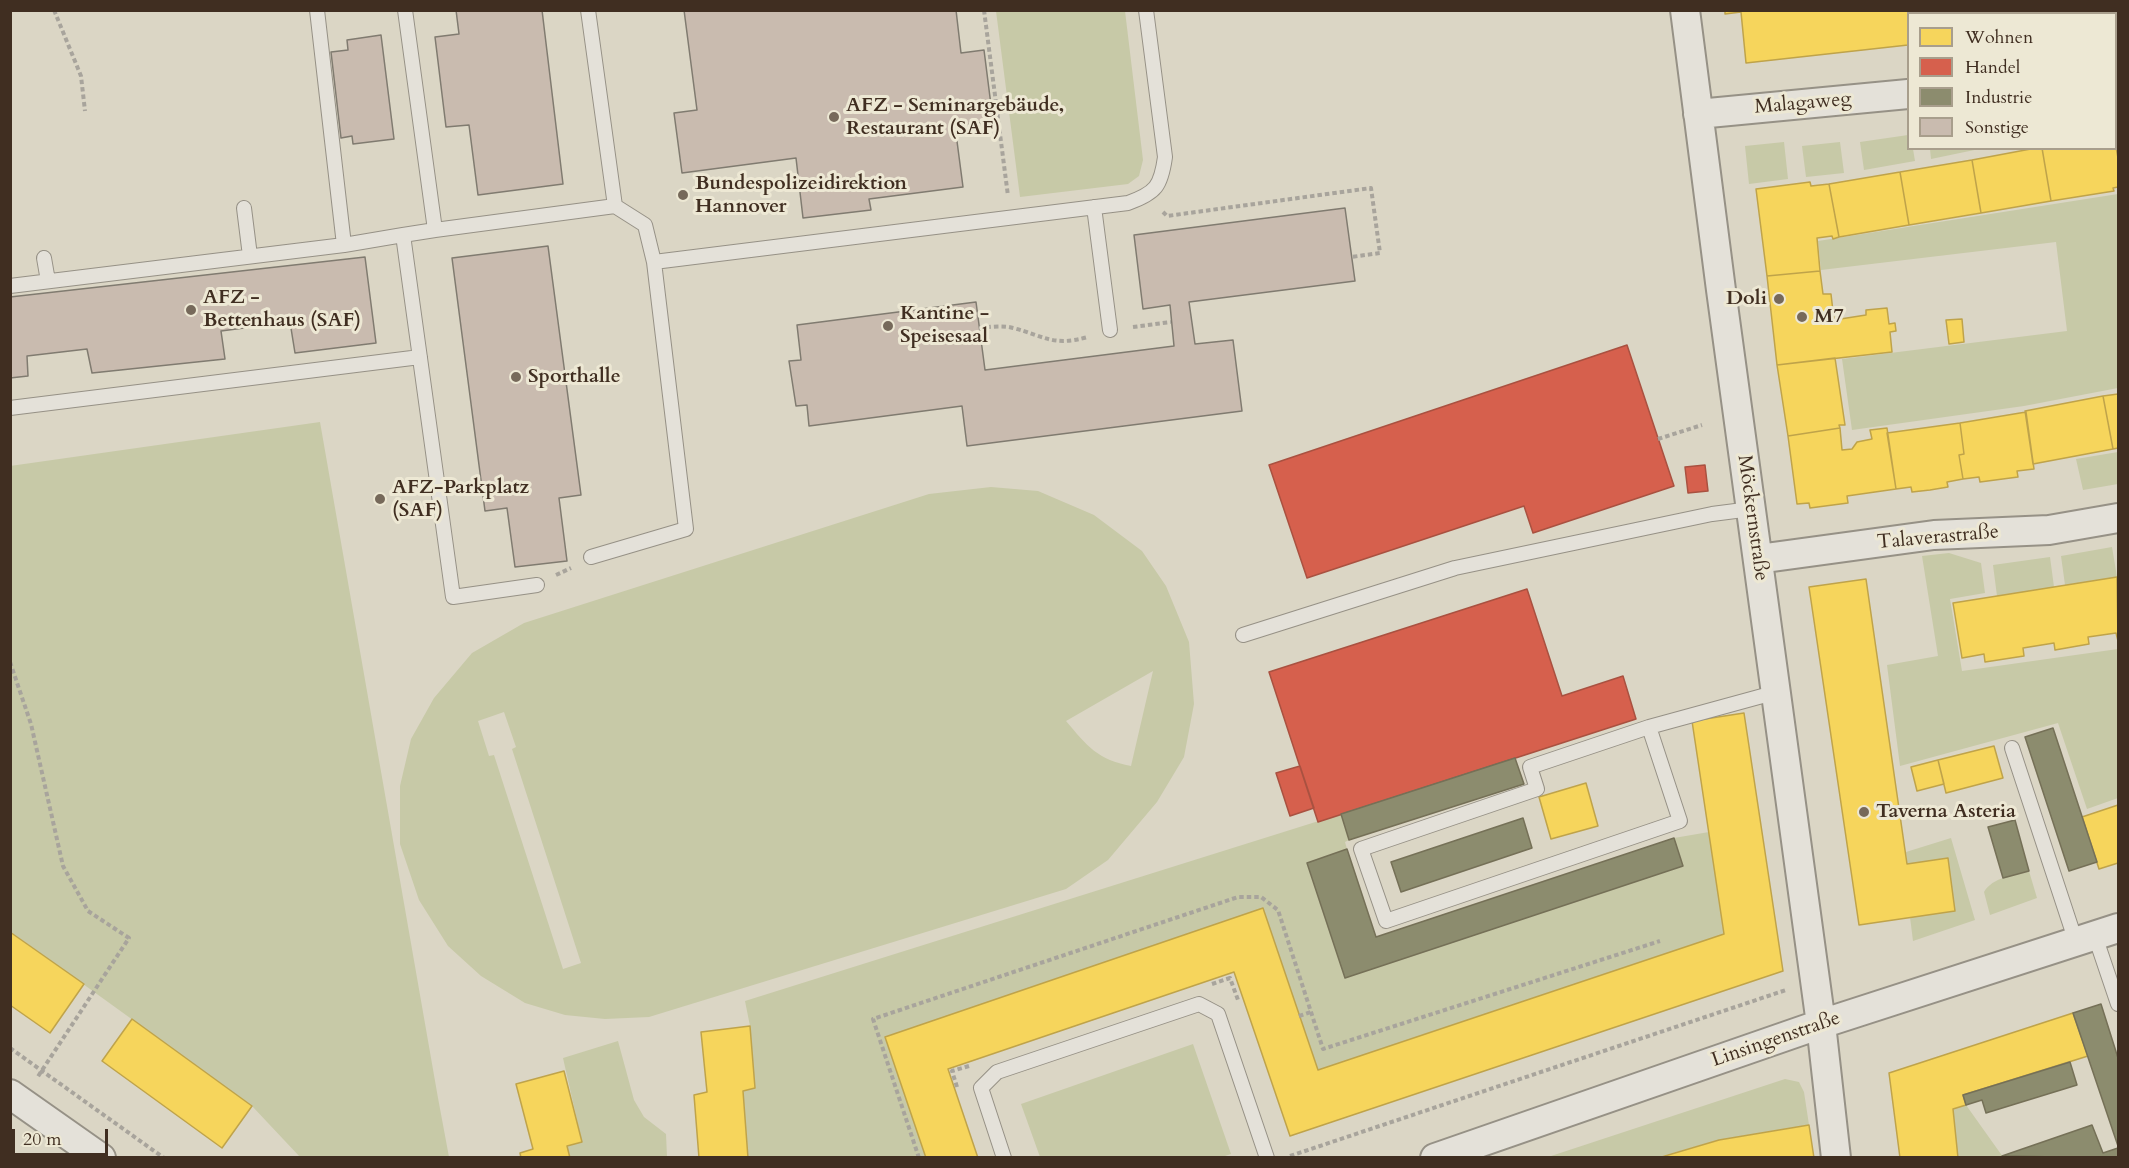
<!DOCTYPE html>
<html>
<head>
<meta charset="utf-8">
<style>
  body { margin:0 }
  #map { position:relative; width:2129px; height:1168px; overflow:hidden; background:#dbd6c5; font-family:Cardo,serif }
  canvas { display:block }
  .frame { position:absolute; inset:0; border:12px solid #402e21; pointer-events:none }
  .legend { position:absolute; left:1907px; top:12px; width:210px; height:138px; box-sizing:border-box; background:#ede8d4; border:2px solid #a89e8c; margin:0; padding:8px 10px; list-style:none; font-size:18px; color:#402e21 }
  .legend li { display:flex; align-items:center; gap:12px; height:30px }
  .legend b { width:30px; border:2px solid #a89e8c }
  .scale { position:absolute; left:12px; top:1129px; width:96px; height:27px; box-sizing:border-box; border:3px solid #402e21; border-top:0; padding-left:8px; font-size:18px; line-height:21px; white-space:nowrap; color:#402e21; -webkit-text-stroke:4px #ede8d4; paint-order:stroke }
</style>
</head>
<body>
<div id="map">
<canvas width="2129" height="1168"></canvas>
<div class="frame"></div>
<ul class="legend">
<li><b style="height:16px;background:#f6d55c"></b>Wohnen</li>
<li><b style="height:16px;background:#d6604d"></b>Handel</li>
<li><b style="height:16px;background:#8c8c6e"></b>Industrie</li>
<li><b style="height:16px;background:#c9bbaf"></b>Sonstige</li>
</ul>
<div class="scale">20 m</div>
</div>
<script>
const ctx = document.querySelector('canvas').getContext('2d');
ctx.lineJoin = 'round';
function fill(path, color) { ctx.fillStyle = color; ctx.fill(path, 'evenodd'); }
function stroke(path, color, width, dash) { ctx.strokeStyle = color; ctx.lineWidth = width; ctx.lineCap = dash ? 'butt' : 'round'; ctx.setLineDash(dash || []); ctx.stroke(path); }
function label(font, color, halo, rows, align = 'center') {
  ctx.font = font + ' Cardo,serif'; ctx.lineWidth = 6; ctx.setLineDash([]); ctx.textBaseline = 'middle'; ctx.strokeStyle = halo; ctx.fillStyle = color; for (const [text, x, y, turn = 0] of rows) {
    ctx.save(); ctx.translate(x, y); ctx.rotate((+turn || 0) * Math.PI / 180); ctx.textAlign = isNaN(turn) ? turn : align; if (halo) ctx.strokeText(text, 0, 0); ctx.fillText(text, 0, 0); ctx.restore();
  }
}
fill(new Path2D(`
  M 996,11 L 1125,11 L 1143,160 L 1139,176 L 1128,184 L 1020,197 Z
  M 1908,135 L 1908,148 L 1913,149 L 1915,161 L 1864,170 L 1860,142 Z
  M 1784,142 L 1788,179 L 1749,184 L 1745,146 Z
  M 1840,142 L 1844,173 L 1806,177 L 1802,146 Z
  M 1984,148 L 1931,159 L 1930,149 L 1930,148 Z
  M 2118,194 L 2118,388 L 2024,406 L 1852,430 L 1842,359 L 2067,331 L 2056,242 L 1821,270 L 1818,241 Z
  M 320,422 L 438,1098 L 449,1157 L 300,1157 L 252,1106 L 11,932 L 10,466 Z
  M 2118,452 L 2118,484 L 2083,490 L 2076,459 Z
  M 991,487 L 1038,491 L 1094,515 L 1142,551 L 1166,586 L 1189,642 L 1194,704 L 1184,757 L 1157,802 L 1108,860 L 1066,889 L 649,1017 L 605,1019 L 565,1015 L 525,1003 L 481,976 L 448,946 L 419,900 L 400,844 L 400,786 L 411,739 L 434,698 L 472,653 L 524,623 L 929,494 ZM 1153,671 L 1131,766 C 1098,760 1087,746 1066,721 ZM 504,712 L 516,747 L 512,749 L 581,963 L 563,969 L 494,755 L 489,756 L 478,721 Z
  M 2112,547 L 2117,577 L 2065,585 L 2061,556 Z
  M 1949,553 L 1981,563 L 1985,593 L 1950,599 L 1962,671 L 2118,649 L 2118,798 L 2087,809 L 2058,723 L 1900,766 L 1887,665 L 1938,656 L 1922,556 Z
  M 2050,557 L 2054,587 L 1997,596 L 1993,565 Z
  M 1341,814 L 1349,840 L 1345,842 L 1347,849 L 1307,863 L 1345,978 L 1682,866 L 1674,838 L 1709,832 L 1724,934 L 1318,1070 L 1263,908 L 885,1037 L 926,1157 L 748,1157 L 743,1091 L 755,1088 L 750,1026 L 745,1001 Z
  M 1951,838 L 1975,920 L 1913,941 L 1910,917 L 1948,858 L 1907,864 L 1906,852 Z
  M 2029,871 L 2037,898 L 1990,915 L 1984,892 C 1993,877 2013,876 2029,871 Z
  M 618,1041 L 634,1100 L 644,1117 L 666,1134 L 667,1157 L 570,1157 L 567,1146 L 582,1142 L 563,1058 Z
  M 1193,1044 L 1231,1154 L 1219,1158 L 1040,1157 L 1021,1104 Z
  M 1785,1079 L 1799,1082 L 1804,1092 L 1809,1125 L 1719,1140 L 1658,1157 L 1548,1157 Z
  M 1966,1105 L 2003,1157 L 1957,1157 L 1953,1109 Z`), '#c7c9a7');
const homes = new Path2D(`
  M 1725,10 L 2062,10 L 2062,14 L 1908,14 L 1908,45 L 1746,63 L 1741,12 L 1725,14 Z
  M 2118,127 L 2118,158 L 2116,147 L 2116,128 Z
  M 2116,147 L 2118,158 L 2118,187 L 2113,188 L 2114,191 L 2051,201 L 2042,148 Z
  M 2036,148 L 2042,148 L 2051,201 L 1981,213 L 1972,160 Z
  M 1972,160 L 1981,213 L 1909,225 L 1900,172 Z
  M 1900,172 L 1909,225 L 1839,237 L 1829,184 Z
  M 1810,182 L 1811,186 L 1829,184 L 1839,237 L 1833,239 L 1832,236 L 1817,238 L 1820,271 L 1767,276 L 1756,189 Z
  M 1820,271 L 1823,294 L 1831,294 L 1834,320 L 1866,315 L 1866,310 L 1887,308 L 1889,324 L 1895,323 L 1896,331 L 1890,332 L 1892,352 L 1777,365 L 1767,276 Z
  M 1962,319 L 1964,342 L 1949,344 L 1946,320 Z
  M 1835,358 L 1845,425 L 1839,425 L 1840,428 L 1788,436 L 1777,365 Z
  M 2118,394 L 2118,448 L 2113,449 L 2103,396 Z
  M 2103,396 L 2113,449 L 2033,464 L 2025,411 Z
  M 2026,412 L 2034,469 L 2017,471 L 2018,477 L 1980,482 L 1979,477 L 1963,479 L 1959,455 L 1964,454 L 1960,423 Z
  M 1960,423 L 1964,454 L 1959,455 L 1963,479 L 1947,482 L 1948,487 L 1930,490 L 1912,492 L 1911,487 L 1896,489 L 1887,433 Z
  M 1840,428 L 1842,450 L 1852,449 L 1857,442 L 1872,439 L 1870,430 L 1887,428 L 1896,489 L 1847,496 L 1848,503 L 1810,508 L 1809,503 L 1797,504 L 1788,436 Z
  M 2117,577 L 2118,641 L 2116,633 L 2088,637 L 2089,644 L 2055,650 L 2054,643 L 2023,648 L 2024,656 L 1985,662 L 1984,654 L 1962,658 L 1953,603 Z
  M 1866,579 L 1907,864 L 1948,858 L 1955,911 L 1859,925 L 1809,587 Z
  M 1744,713 L 1783,971 L 1290,1136 L 1234,972 L 948,1069 L 978,1158 L 926,1158 L 885,1037 L 1263,908 L 1318,1070 L 1724,934 L 1692,721 Z
  M 1994,746 L 2003,778 L 1946,793 L 1938,760 Z
  M 1938,760 L 1944,784 L 1917,791 L 1911,767 Z
  M 1586,783 L 1598,826 L 1551,839 L 1539,797 Z
  M 2118,805 L 2118,863 L 2099,869 L 2082,817 Z
  M 10,932 L 84,984 L 50,1033 L 10,1005 Z
  M 2073,1013 L 2088,1056 L 1963,1095 L 1966,1105 L 1953,1109 L 1958,1158 L 1900,1158 L 1889,1073 Z
  M 132,1019 L 252,1106 L 222,1148 L 102,1061 Z
  M 750,1026 L 755,1088 L 743,1091 L 748,1158 L 699,1158 L 694,1095 L 707,1092 L 701,1032 Z
  M 564,1071 L 582,1142 L 567,1146 L 570,1158 L 521,1158 L 520,1153 L 533,1149 L 516,1084 Z
  M 1809,1125 L 1814,1158 L 1658,1158 L 1719,1140 Z`);
fill(homes, '#f6d55c');
stroke(homes, '#bfa34a', 1.5);
const shops = new Path2D(`
  M 1627,345 L 1674,486 L 1533,533 L 1524,506 L 1307,578 L 1269,465 Z
  M 1705,465 L 1708,491 L 1688,493 L 1685,467 Z
  M 1527,589 L 1562,696 L 1623,676 L 1636,719 L 1318,822 L 1269,672 Z
  M 1300,766 L 1314,808 L 1290,816 L 1276,773 Z`);
fill(shops, '#d6604d');
stroke(shops, '#a95140', 1.5);
const industry = new Path2D(`
  M 2053,728 L 2097,862 L 2069,871 L 2025,737 Z
  M 1515,758 L 1524,784 L 1349,840 L 1341,814 Z
  M 1523,818 L 1532,848 L 1401,892 L 1391,862 Z
  M 2015,820 L 2029,871 L 2003,878 L 1988,827 Z
  M 1674,838 L 1683,866 L 1345,978 L 1307,863 L 1347,849 L 1376,937 Z
  M 2101,1004 L 2118,1058 L 2118,1146 L 2073,1013 Z
  M 2070,1062 L 2077,1085 L 1986,1113 L 1982,1100 L 1966,1105 L 1963,1095 Z
  M 2092,1125 L 2103,1153 L 2118,1148 L 2118,1158 L 2002,1156 Z`);
fill(industry, '#8c8c6e');
stroke(industry, '#757057', 1.5);
const building = new Path2D(`
  M 456,10 L 542,10 L 563,184 L 478,195 L 469,125 L 446,127 L 435,37 L 459,34 Z
  M 684,10 L 956,10 L 961,53 L 984,50 L 993,121 L 955,126 L 963,187 L 869,199 L 871,210 L 803,218 L 796,158 L 682,173 L 674,113 L 697,110 Z
  M 381,35 L 394,139 L 353,144 L 352,136 L 341,138 L 331,52 L 348,50 L 347,40 Z
  M 1345,208 L 1355,281 L 1189,302 L 1195,344 L 1233,340 L 1242,411 L 967,446 L 962,406 L 809,426 L 807,405 L 796,406 L 789,361 L 801,360 L 797,325 L 976,302 L 985,370 L 1174,346 L 1170,305 L 1143,309 L 1134,235 Z
  M 548,246 L 581,495 L 559,498 L 567,561 L 515,567 L 507,508 L 485,511 L 452,258 Z
  M 365,257 L 376,343 L 295,353 L 290,322 L 221,331 L 225,359 L 92,373 L 87,349 L 27,356 L 28,376 L 10,378 L 10,297 Z`);
fill(building, '#c9bbaf');
stroke(building, '#807b70', 1.5);
const service = new Path2D(`
  M 317,10 L 344,245
  M 405,10 L 435,230 L 403,235 L 453,597 L 537,585
  M 588,10 L 615,206
  M 1094,207 L 1110,330
  M 244,208 L 250,256
  M 435,230 L 615,206 L 645,225 L 654,262 L 686,529 L 591,557
  M 44,258 L 48,281
  M 654,262 L 1128,203 C 1156,193 1161,186 1165,157 L 1146,10
  M 10,286 L 344,245 L 403,235
  M 10,408 L 420,357
  M 1243,635 L 1455,568 L 1712,514 L 1751,509
  M 1649,727 L 1680,821 L 1386,921 L 1361,849 L 1537,789 L 1530,767 L 1649,727 L 1777,692
  M 2012,748 L 2076,942
  M 2095,936 L 2118,1004
  M 1004,1158 L 981,1088 L 997,1072 L 1199,1004 L 1218,1014 L 1267,1158`);
const minor = new Path2D(`
  M 1685,10 L 1721,290 L 1821,1024 L 1836,1158
  M 2116,74 L 2118,74
  M 1698,114 L 1908,94
  M 1758,559 L 1934,535 L 2049,530 L 2118,518
  M 10,1094 L 101,1158
  M 1435,1158 L 1821,1024 L 2118,928`);
stroke(service, '#969186', 16);
stroke(minor, '#969186', 32);
stroke(new Path2D(`
  M 54,10 L 81,76 L 85,111
  M 984,10 L 1008,196
  M 1163,212 L 1167,216 L 1371,188 L 1380,253 L 1351,257
  M 1133,327 L 1171,322
  M 979,328 C 990,327 1003,325 1013,328 C 1045,336 1052,347 1088,337
  M 1658,439 L 1702,425
  M 556,575 L 571,568
  M 10,662 L 31,724 L 63,866 L 88,911 L 129,938 L 37,1078
  M 1212,984 L 1230,978 L 1238,1000
  M 1299,1016 L 1311,1012
  M 10,1048 L 164,1158
  M 957,1087 L 952,1071 L 969,1066
  M 1290,1156 L 1786,990
  M 919,1158 L 873,1019 L 1238,897 L 1261,897 L 1278,910 L 1323,1049 L 1660,941`), '#a8a49c', 4, [4.5, 3]);
stroke(service, '#e4e1d9', 14);
stroke(minor, '#e4e1d9', 28);
for (const [x, y, r, color] of [
  [834,117,6,"#76695a"],
  [683,195,6,"#76695a"],
  [1779,299,6,"#76695a"],
  [191,310,6,"#76695a"],
  [1802,317,6,"#76695a"],
  [888,326,6,"#76695a"],
  [516,377,6,"#76695a"],
  [380,499,6,"#76695a"],
  [1864,812,6,"#76695a"]
]) { const dot = new Path2D(); dot.arc(x, y, r, 0, 2 * Math.PI); ctx.fillStyle = color; ctx.fill(dot); stroke(dot, '#ede8d4', 2); }
label('20px', '#402e21', '#ede8d4', [
  ["Malagaweg",1803,104,-5],
  ["Möckernstraße",1752,518,82],
  ["Talaverastraße",1938,538,-5],
  ["Linsingenstraße",1776,1040,-19]
]);
label('bold 20px', '#402e21', '#ede8d4', [
  ["AFZ - Seminargebäude,",846,106],
  ["Restaurant (SAF)",846,129],
  ["Bundespolizeidirektion",695,184],
  ["Hannover",695,207],
  ["AFZ -",203,298],
  ["Bettenhaus (SAF)",203,321],
  ["Doli",1767,299,"right"],
  ["Kantine -",900,314],
  ["Speisesaal",900,337],
  ["M7",1814,317],
  ["Sporthalle",528,377],
  ["AFZ-Parkplatz",392,488],
  ["(SAF)",392,511],
  ["Taverna Asteria",1876,812]
], 'left');
</script>
</body>
</html>
